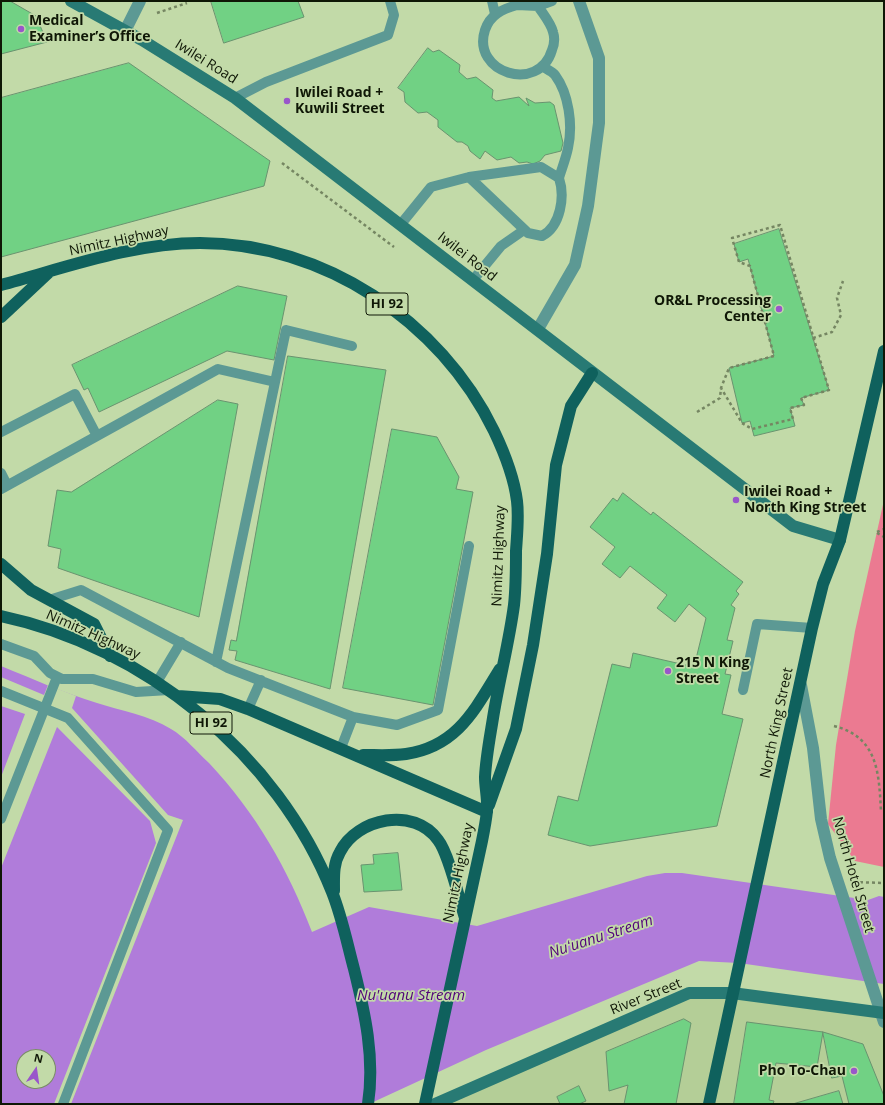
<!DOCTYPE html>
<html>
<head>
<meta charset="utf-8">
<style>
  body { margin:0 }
  #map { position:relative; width:885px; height:1105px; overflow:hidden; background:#c2daa8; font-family:"Open Sans",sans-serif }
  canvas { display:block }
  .frame { position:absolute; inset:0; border:2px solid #0f1706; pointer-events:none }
  .north { position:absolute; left:16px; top:1049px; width:40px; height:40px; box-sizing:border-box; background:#c2daa8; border:1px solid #7a8c67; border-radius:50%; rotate:13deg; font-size:11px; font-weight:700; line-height:16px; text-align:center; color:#0f1706 }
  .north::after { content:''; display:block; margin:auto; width:14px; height:18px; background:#9956ca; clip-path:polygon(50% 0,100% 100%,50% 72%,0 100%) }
</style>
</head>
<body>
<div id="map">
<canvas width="885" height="1105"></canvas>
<div class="frame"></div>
<div class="north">N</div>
</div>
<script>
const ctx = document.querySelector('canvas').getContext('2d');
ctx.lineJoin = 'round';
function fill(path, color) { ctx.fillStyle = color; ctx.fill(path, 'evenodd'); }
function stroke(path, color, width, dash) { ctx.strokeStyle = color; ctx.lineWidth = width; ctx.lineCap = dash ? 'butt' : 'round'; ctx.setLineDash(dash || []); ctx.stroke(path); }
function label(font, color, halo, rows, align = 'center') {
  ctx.font = font + ' "Open Sans",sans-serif'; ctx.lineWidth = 3.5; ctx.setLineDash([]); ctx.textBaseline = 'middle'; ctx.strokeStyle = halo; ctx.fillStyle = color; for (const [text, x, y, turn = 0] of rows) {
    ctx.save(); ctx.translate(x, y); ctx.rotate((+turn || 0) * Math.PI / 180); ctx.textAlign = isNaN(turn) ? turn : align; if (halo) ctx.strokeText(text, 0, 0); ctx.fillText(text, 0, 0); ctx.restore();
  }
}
fill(new Path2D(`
  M 689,993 L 884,1013 L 884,1104 L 435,1104 Z`), '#b4ce97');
fill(new Path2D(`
  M 884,500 L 884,867 L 855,861 L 828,824 L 836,745 L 855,631 Z`), '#eb7a91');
fill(new Path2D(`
  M 1,666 C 33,679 64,693 97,703 C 121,711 149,715 171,729 C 185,737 197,752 209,763 C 256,813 288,869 312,932 L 369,907 L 477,926 L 647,876 L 665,873 L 682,873 L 868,900 L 879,896 L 884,897 L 884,984 L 739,963 L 699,961 L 486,1050 L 369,1104 L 1,1104 ZM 24,1057 L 48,1057 L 48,1081 L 24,1081 Z`), '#b07cda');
fill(new Path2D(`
  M 1,677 L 44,695 L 48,685 L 76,696 L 72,708 L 168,815 L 183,820 L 71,1104 L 54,1104 L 156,843 L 150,821 L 57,727 L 1,868 L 1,777 L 25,714 L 1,706 Z`), '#c2daa8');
const building = new Path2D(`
  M 1,1 L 10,1 L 36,16 L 47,42 L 1,54 Z
  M 211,1 L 298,1 L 304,17 L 224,43 Z
  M 428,48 L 433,52 L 439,50 L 460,65 L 459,72 L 467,79 L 476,77 L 493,90 L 492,98 L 496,101 L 519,97 L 529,106 L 526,98 L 535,103 L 550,102 L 554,105 L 563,143 L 561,151 L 545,155 L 540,161 L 533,164 L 527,162 L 519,163 L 511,157 L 497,160 L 485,151 L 480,159 L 470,151 L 468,146 L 462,142 L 457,142 L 438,127 L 438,120 L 427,112 L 418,113 L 405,102 L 404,92 L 398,88 Z
  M 129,63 L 270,161 L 264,186 L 1,257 L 1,98 Z
  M 779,229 L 829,390 L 801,398 L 804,405 L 790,408 L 795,426 L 754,436 L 750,421 L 742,423 L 729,368 L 774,356 L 748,259 L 739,262 L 734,244 Z
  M 238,286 L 287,296 L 274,360 L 227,351 L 99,412 L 88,388 L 84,390 L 72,365 Z
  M 288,356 L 386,370 L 330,689 L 235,660 L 237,651 L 229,650 L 231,640 L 236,641 Z
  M 218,400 L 238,404 L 199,617 L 58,568 L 61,549 L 48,546 L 57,490 L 71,492 Z
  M 392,429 L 437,437 L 459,477 L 456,489 L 473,492 L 433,705 L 343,688 Z
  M 623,493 L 651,515 L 653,512 L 743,582 L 736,591 L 739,594 L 731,605 L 735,608 L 727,640 L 733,641 L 725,674 L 731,675 L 722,714 L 743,719 L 717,826 L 590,846 L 548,835 L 558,796 L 578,801 L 612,664 L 630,668 L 633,653 L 694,667 L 706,618 L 689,604 L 675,622 L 657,608 L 667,595 L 630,566 L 620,578 L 602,564 L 615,547 L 590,527 L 613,498 L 617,501 Z
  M 398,853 L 402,890 L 364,892 L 361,865 L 374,864 L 373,855 Z
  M 684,1019 L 691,1023 L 676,1104 L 624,1104 L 628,1085 L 609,1091 L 606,1052 Z
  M 747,1022 L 823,1032 L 817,1067 L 776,1063 L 769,1100 L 774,1101 L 773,1104 L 734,1104 Z
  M 823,1032 L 863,1044 L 884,1096 L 884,1104 L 849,1104 L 842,1076 L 832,1078 Z
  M 579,1086 L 586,1101 L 579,1104 L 560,1104 L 557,1097 Z
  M 839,1091 L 843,1104 L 793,1104 Z`);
fill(building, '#71d184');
stroke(building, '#69936f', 1);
stroke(new Path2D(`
  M 157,13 L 187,3
  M 282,163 L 394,247
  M 813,338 L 832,332 L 841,315 L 837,298 L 843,281
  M 697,412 L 720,398 L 721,388 L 729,368 L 774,356 L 750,266 L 739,262 L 732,238 L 780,225 L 829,390 L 801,398 L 804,405 L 790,408 L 793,419 L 752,429 L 742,423 L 721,388
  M 877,532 L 884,529
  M 877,533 L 884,537
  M 834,726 C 878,737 879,773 881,812
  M 854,882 L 884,883`), '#758662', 2.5, [3, 3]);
stroke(new Path2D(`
  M 492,1 L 495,14
  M 517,5 L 538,6 C 543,14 551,23 553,32 C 555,38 554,45 552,50 C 539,94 471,73 485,30 C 490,15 502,9 517,5 Z
  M 538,6 L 552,1
  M 542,66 C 546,69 552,71 555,75 C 569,94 573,125 568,148 C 566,158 562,168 559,178
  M 235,98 L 266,82 L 388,35 L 394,15 L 390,1
  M 541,167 L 559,178 C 565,196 561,226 542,236 L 528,233 L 469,177 Z
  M 401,224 L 431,187 L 469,177
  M 473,280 L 501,246 L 524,230
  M 1,432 L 75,394 L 97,436
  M 1,473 L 7,485
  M 1,489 L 218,369 L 275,382
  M 49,600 L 81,590 L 228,668 L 353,717 L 397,725 L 438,710 L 469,546
  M 1,644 L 34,656 L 50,673 L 62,679 L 93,679 L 136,692 L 169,690
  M 216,662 L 286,330 L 352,346
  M 157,682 L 181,642
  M 743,690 L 757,624 L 812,628
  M 1,691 L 68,718 L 168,830 L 63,1104
  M 248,709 L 261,680
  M 341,748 L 353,717
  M 1,819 L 57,677`), '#5c9994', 10);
stroke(new Path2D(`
  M 125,31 L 140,1
  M 538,329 L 575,265 L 588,206 L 599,123 L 599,58 L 579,1
  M 801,685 L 813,748 L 821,819 L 830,858 L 884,1022`), '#5c9994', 12);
stroke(new Path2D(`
  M 71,1 L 142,40 L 235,98 L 793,526 L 840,540
  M 435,1104 L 689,993 L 732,993 L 884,1013`), '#287a74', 12);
stroke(new Path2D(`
  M 1,285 C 65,268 132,243 200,243 C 323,243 440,320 494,431 C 504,452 514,477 517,501 C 519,517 517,535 516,551 C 516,569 516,587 514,605 C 509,643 499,680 493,718 C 490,737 486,757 485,777 C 485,788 488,800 487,811 C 486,821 484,831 482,841 L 425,1104
  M 1,317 L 48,273
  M 1,564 L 31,590 L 94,624 L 110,656
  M 1,616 C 144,646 278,755 332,892 C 342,917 347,943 354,969 C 365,1013 375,1058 368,1104
  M 178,696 L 220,699 L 248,709 L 487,812
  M 363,755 C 377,755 392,756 406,754 C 458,746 475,709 500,669
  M 489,805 L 516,729 L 533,645 L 547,554 L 556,465 L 571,406 L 592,373
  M 334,891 C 334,877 333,864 340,852 C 357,818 414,806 438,840 C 449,854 459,899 465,918
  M 709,1104 L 812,628 L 823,584 L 840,540 L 884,351`), '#0f615d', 12);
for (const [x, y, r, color] of [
  [21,29,4,"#9956ca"],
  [287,101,4,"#9956ca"],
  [779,309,4,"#9956ca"],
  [736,500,4,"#9956ca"],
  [668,671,4,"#9956ca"],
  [854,1071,4,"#9956ca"]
]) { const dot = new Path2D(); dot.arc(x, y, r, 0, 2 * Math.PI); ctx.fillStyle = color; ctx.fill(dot); stroke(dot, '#c2daa8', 1.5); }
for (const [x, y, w] of [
  [387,304,42],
  [211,723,42]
]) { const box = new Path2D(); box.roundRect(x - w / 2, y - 11, w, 22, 3); ctx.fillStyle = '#c2daa8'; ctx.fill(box); stroke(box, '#0f1706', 1); }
label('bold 13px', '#0f1706', null, [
  ["HI 92",387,304],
  ["HI 92",211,723]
]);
label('bold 14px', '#0f1706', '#c2daa8', [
  ["Medical",29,21],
  ["Examiner’s Office",29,37],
  ["Iwilei Road +",295,93],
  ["Kuwili Street",295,109],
  ["OR&L Processing",771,301,"right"],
  ["Center",771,317,"right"],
  ["Iwilei Road +",744,492],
  ["North King Street",744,508],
  ["215 N King",676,663],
  ["Street",676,679],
  ["Pho To-Chau",846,1071,"right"]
], 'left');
label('14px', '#0f1706', '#c2daa8', [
  ["Iwilei Road",206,62,32],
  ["Nimitz Highway",119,241,-12],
  ["Iwilei Road",467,257,38],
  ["Nimitz Highway",499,556,-88],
  ["Nimitz Highway",93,635,24],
  ["North King Street",777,723,-78],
  ["Nimitz Highway",459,873,-78],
  ["North Hotel Street",853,875,74],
  ["River Street",646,997,-22]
]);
label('italic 15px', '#53037b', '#c2daa8', [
  ["Nuʻuanu Stream",601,937,-18],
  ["Nu'uanu Stream",411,996]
]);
</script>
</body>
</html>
